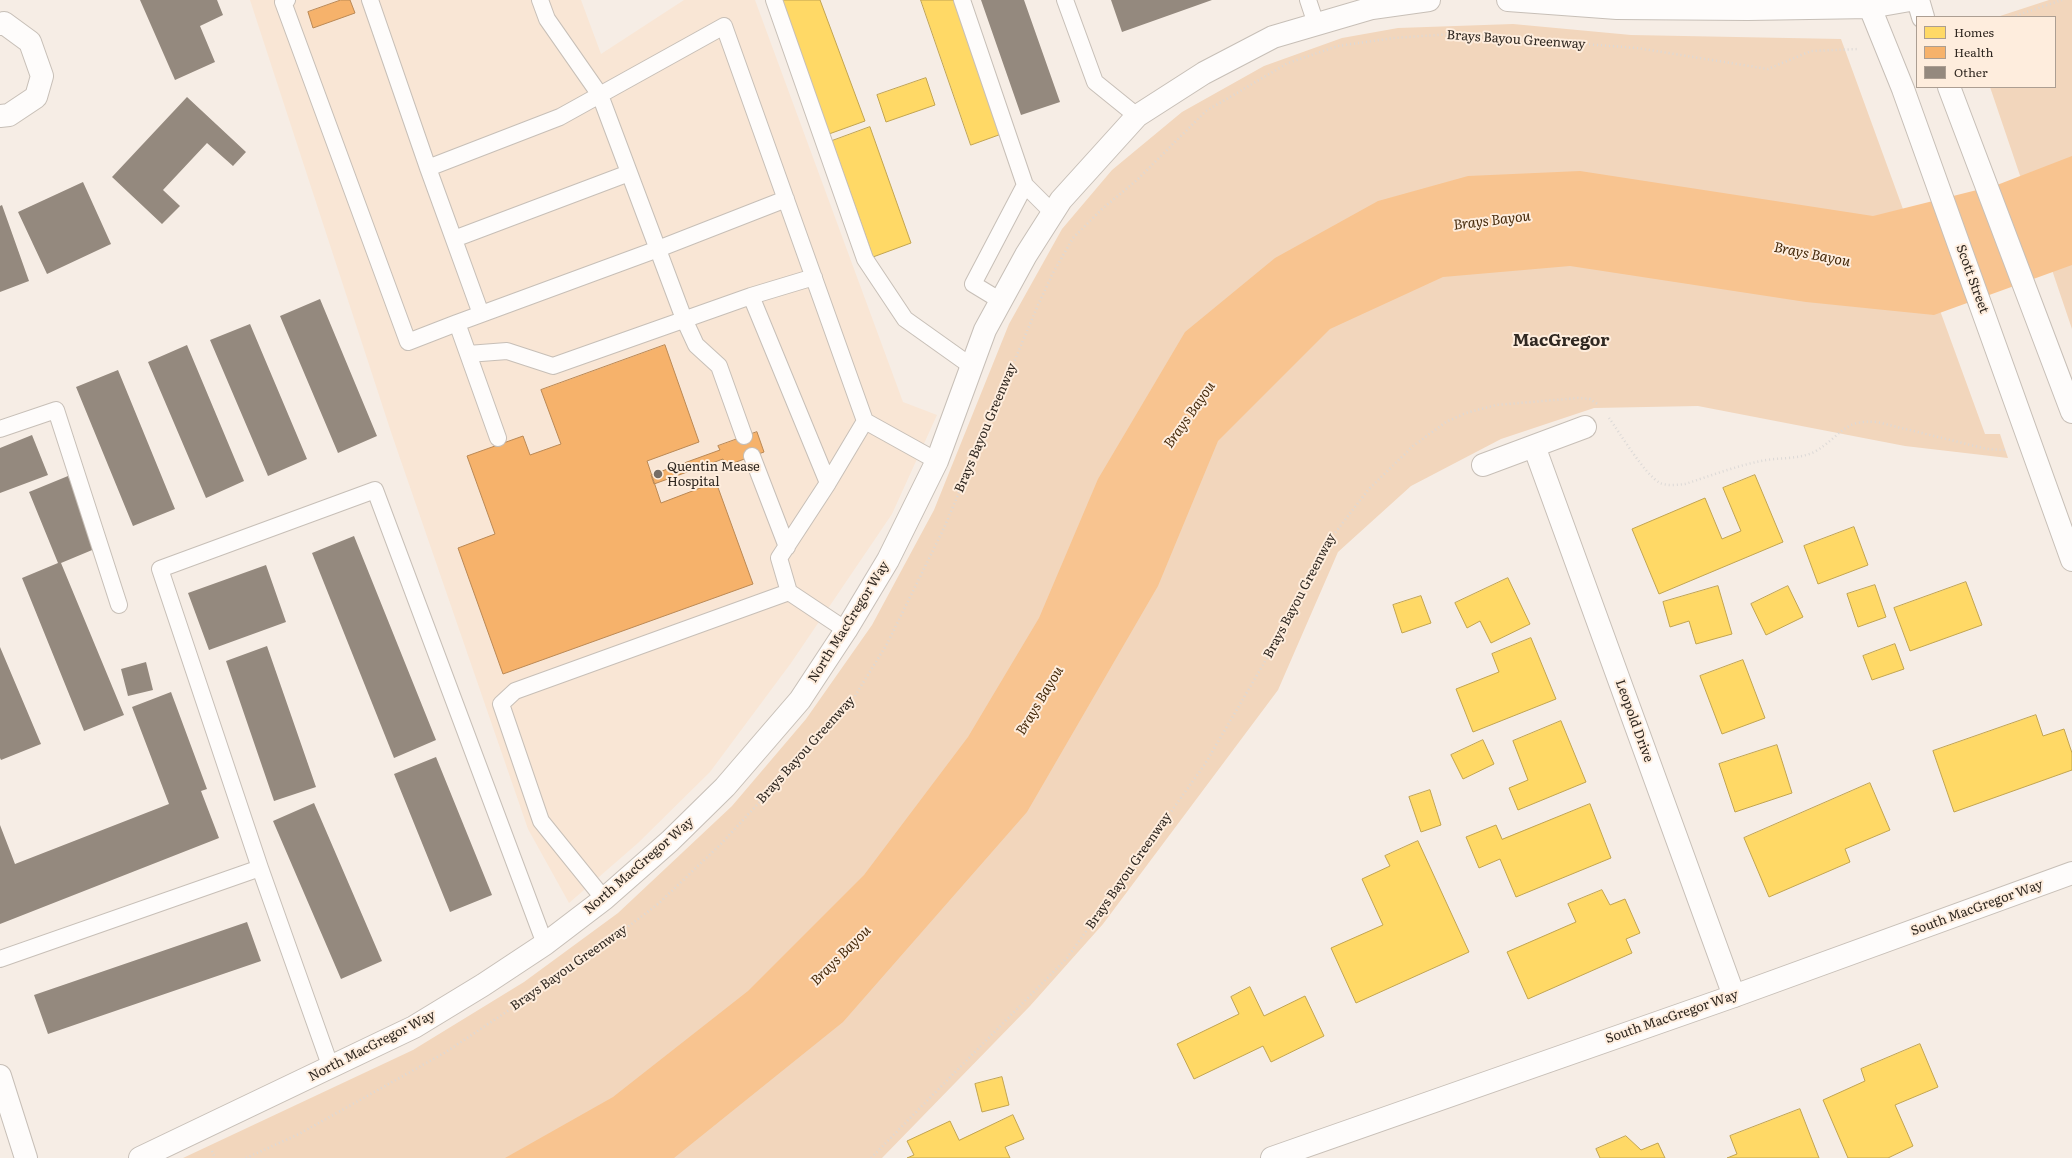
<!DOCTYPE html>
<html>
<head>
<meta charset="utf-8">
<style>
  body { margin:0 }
  #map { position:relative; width:2072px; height:1158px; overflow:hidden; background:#f6ede5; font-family:Literata,serif }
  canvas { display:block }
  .legend { position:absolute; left:1916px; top:16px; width:140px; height:72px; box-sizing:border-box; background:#feeddd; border:1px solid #ac9e92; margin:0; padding:5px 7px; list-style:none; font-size:12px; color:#302821 }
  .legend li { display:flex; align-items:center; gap:8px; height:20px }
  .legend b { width:20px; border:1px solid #ac9e92 }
</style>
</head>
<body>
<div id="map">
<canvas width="2072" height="1158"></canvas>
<ul class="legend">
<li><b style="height:11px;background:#ffd966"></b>Homes</li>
<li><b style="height:11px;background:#f6b26b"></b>Health</li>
<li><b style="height:11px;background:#94897e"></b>Other</li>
</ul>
</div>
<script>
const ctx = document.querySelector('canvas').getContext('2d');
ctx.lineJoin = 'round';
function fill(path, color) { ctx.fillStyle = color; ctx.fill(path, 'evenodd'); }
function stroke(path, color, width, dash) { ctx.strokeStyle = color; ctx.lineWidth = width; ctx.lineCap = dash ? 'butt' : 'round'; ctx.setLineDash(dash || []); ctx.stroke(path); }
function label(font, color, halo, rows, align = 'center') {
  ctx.font = font + ' Literata,serif'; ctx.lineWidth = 4; ctx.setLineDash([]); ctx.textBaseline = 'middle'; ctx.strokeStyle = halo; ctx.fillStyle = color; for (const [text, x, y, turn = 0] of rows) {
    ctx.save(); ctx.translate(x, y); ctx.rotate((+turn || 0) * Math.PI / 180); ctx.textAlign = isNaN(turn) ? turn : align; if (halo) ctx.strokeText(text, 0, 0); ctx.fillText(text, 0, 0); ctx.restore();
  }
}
fill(new Path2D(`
  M 250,0 L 581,0 L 601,54 L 684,0 L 755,0 L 903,402 L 937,415 L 892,514 L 791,663 L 710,772 L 638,843 L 569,903 L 528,829 L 392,435 Z`), '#f9e6d5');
fill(new Path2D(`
  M 2049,0 L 2072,0 L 2072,329 L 1990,87 L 2055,87 L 2055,17 L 1997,17 Z
  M 1513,24 L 1631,35 L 1841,39 L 1985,434 L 2000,434 L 2008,458 L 1905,446 L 1698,406 L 1594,408 L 1501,439 L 1411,486 L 1338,552 L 1278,690 L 1103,924 L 1030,1006 L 882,1158 L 183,1158 L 413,1050 L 524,982 L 618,913 L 732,806 L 806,719 L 872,625 L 934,510 L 1009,324 L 1062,229 L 1112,170 L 1182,112 L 1264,66 L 1342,38 L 1398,28 Z`), '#f2d6bc');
fill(new Path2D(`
  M 2072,156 L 2072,265 L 1934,315 L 1806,302 L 1570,266 L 1443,277 L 1330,329 L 1218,441 L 1158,586 L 1027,812 L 843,1022 L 674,1158 L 505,1158 L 613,1097 L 748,991 L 864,875 L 968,737 L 1039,618 L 1098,479 L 1185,332 L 1275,258 L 1378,201 L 1468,176 L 1580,171 L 1873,216 L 1997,185 Z`), '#f8c490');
const homes = new Path2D(`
  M 780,0 L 820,0 L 865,121 L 829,134 Z
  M 921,0 L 962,0 L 1007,132 L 971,145 Z
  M 926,78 L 935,105 L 886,122 L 877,95 Z
  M 870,127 L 911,243 L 873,257 L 832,141 Z
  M 1755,475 L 1783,542 L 1659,594 L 1632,529 L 1705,498 L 1722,539 L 1741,531 L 1723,488 Z
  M 1854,527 L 1868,565 L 1818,584 L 1804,546 Z
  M 1508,578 L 1530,624 L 1491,643 L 1480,621 L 1467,628 L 1455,603 Z
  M 1966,582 L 1982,625 L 1910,651 L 1894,608 Z
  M 1875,585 L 1886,617 L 1858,627 L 1847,594 Z
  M 1718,586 L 1732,634 L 1696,644 L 1689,621 L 1670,627 L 1663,602 Z
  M 1788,586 L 1803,617 L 1766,635 L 1751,604 Z
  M 1421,596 L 1431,623 L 1402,633 L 1393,605 Z
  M 1531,638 L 1556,699 L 1473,732 L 1456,689 L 1499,672 L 1492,654 Z
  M 1895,644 L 1904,669 L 1872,680 L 1863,656 Z
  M 1743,660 L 1765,718 L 1722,734 L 1700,676 Z
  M 2036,715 L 2043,736 L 2064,729 L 2072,753 L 2072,770 L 1954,812 L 1933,751 Z
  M 1561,721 L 1586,782 L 1518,810 L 1509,788 L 1528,780 L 1513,741 Z
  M 1483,740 L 1494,764 L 1463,779 L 1451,755 Z
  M 1777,745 L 1792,793 L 1735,812 L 1719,764 Z
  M 1870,783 L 1890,830 L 1845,849 L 1850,862 L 1769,897 L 1744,838 Z
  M 1430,790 L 1441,825 L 1421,832 L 1409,797 Z
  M 1590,804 L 1611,858 L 1516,897 L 1500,859 L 1479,868 L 1466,837 L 1496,825 L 1502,839 Z
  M 1418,841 L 1469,952 L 1356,1003 L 1331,948 L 1383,925 L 1362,879 L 1390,866 L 1385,856 Z
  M 1602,890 L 1610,905 L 1625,899 L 1640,933 L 1626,939 L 1632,953 L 1528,999 L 1507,952 L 1576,922 L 1568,904 Z
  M 1250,987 L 1264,1016 L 1305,996 L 1324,1036 L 1271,1062 L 1263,1046 L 1194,1079 L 1177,1044 L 1239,1014 L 1231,997 Z
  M 1920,1044 L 1938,1087 L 1895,1105 L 1913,1146 L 1888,1158 L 1848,1158 L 1823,1100 L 1865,1081 L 1861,1069 Z
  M 1002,1077 L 1009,1105 L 982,1112 L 975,1084 Z
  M 1800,1109 L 1819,1158 L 1727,1158 L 1737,1154 L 1730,1136 Z
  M 1013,1115 L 1024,1139 L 1005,1147 L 1010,1158 L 907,1158 L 914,1155 L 907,1141 L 950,1121 L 959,1140 Z
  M 1626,1136 L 1641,1150 L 1658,1143 L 1665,1158 L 1600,1158 L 1596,1149 Z`);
fill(homes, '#ffd966');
stroke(homes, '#c1a451', 1);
const health = new Path2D(`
  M 341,0 L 350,0 L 355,13 L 313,28 L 308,12 Z
  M 665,345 L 699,442 L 647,461 L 661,503 L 716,482 L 753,584 L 503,674 L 458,548 L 495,534 L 467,456 L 523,436 L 530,455 L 561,444 L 541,390 Z
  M 757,432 L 764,452 L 725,466 L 723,459 L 654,484 L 651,475 L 720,450 L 718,446 Z`);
fill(health, '#f6b26b');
stroke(health, '#bb8955', 1);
fill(new Path2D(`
  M 140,0 L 217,0 L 223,15 L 200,26 L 215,62 L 175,80 Z
  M 981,0 L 1024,0 L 1060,102 L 1021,115 Z
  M 1111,0 L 1212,0 L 1122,32 Z
  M 187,97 L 246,152 L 233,166 L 207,143 L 163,190 L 180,206 L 162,224 L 112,177 Z
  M 83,182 L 111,244 L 47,274 L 18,212 Z
  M 2,205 L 29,281 L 0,292 L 0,206 Z
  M 320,299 L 377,436 L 338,453 L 280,316 Z
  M 250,324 L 307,459 L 268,476 L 210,340 Z
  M 187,345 L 244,481 L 206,498 L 148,362 Z
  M 118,370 L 175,509 L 133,526 L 76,387 Z
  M 32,435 L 48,475 L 0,493 L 0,448 Z
  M 68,476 L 97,548 L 61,563 L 124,715 L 84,731 L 22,578 L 58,563 L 29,492 Z
  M 354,536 L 436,740 L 394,758 L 312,553 Z
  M 266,565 L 286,622 L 209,650 L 188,593 Z
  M 267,646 L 316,787 L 274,801 L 226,661 Z
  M 0,647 L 41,744 L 1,760 L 0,758 Z
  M 146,662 L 153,690 L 128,696 L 121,669 Z
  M 171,692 L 207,789 L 201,791 L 219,838 L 0,924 L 0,825 L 15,864 L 169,804 L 132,707 Z
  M 436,757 L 492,895 L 450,912 L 394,774 Z
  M 314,803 L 382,961 L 341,979 L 273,821 Z
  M 247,922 L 261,961 L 48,1034 L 34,995 Z`), '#94897e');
const lane = new Path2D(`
  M 287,0 L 283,2 L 408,342 L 457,323
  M 370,0 L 428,168 L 481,314
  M 540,0 L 547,19 L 600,95 L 684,319 L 696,345 L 719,366 L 744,436
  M 774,0 L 865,259 L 905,319 L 971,366
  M 962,0 L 1025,185 L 1053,213
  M 1065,0 L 1095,82 L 1137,116
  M 1308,0 L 1316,24
  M 428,168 L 560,117 L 724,26 L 865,421 L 937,461
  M 454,239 L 629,173
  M 751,296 L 828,483
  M 1001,301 L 973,284 L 1025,185
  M 468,354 L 507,351 L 553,366 L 751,296 L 814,277
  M 0,429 L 56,410 L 119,605
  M 498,438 L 457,323 L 658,249 L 786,199
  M 752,456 L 787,547
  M 846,630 L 789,592 L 779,558 L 828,483 L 865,421
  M 604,899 L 541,821 L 501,704 L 515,691 L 789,592
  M 0,959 L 260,868
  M 331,1068 L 260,868 L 160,569 L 375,490 L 545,944`);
const street = new Path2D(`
  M 0,24 L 4,23 L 30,42 L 42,76 L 36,97 L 9,115 L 0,116
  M 1534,446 L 1734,996
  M 1483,465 L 1585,427`);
const secondary = new Path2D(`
  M 1508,0 L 1617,8 L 1748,9 L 1870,7 L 1910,0
  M 1867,0 L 1903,89 L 2072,560
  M 1918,0 L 1923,17
  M 1949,87 L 2072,412
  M 0,1076 L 26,1158
  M 140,1158 L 414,1027 L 483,985 L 545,944 L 604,899 L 670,841 L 725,787 L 800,700 L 846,630 L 888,560 L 937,461 L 985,330 L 1026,255 L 1061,200 L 1137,116 L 1204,73 L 1273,37 L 1372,8 L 1429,0
  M 1272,1158 L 1734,996 L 2072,873`);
stroke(lane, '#c7bfb7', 18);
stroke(street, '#c7bfb7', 24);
stroke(secondary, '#c7bfb7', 24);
stroke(new Path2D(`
  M 2012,17 L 2062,0
  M 1609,418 C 1620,433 1645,475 1660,483 C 1667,486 1677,485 1685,484 C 1710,476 1736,466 1761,461 C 1779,457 1800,460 1816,451 C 1841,436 1843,419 1877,422 L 1987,449 L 2007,450
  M 212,1151 L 215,1158
  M 246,1158 L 299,1134 L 446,1052 L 580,963 L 658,904 L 720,845 L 850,704 L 887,644 L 944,528 L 1038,305 L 1053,273 L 1073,238 L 1102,209 L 1137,180 L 1206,111 L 1288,63 L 1338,46 L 1393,38 L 1453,34 L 1637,48 L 1768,69 L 1811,51 L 1859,49
  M 871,1158 L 1067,958 L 1205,764 L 1267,658 L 1325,546 L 1368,490 L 1413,446 L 1446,422 L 1466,413 L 1496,405 L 1578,398 L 1590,399 L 1599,405`), '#dcd9d7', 2.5, [1, 3]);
stroke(lane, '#fefcfb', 16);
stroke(street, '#fefcfb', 22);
stroke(secondary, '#fefcfb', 22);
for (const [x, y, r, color] of [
  [658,474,5,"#756d66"]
]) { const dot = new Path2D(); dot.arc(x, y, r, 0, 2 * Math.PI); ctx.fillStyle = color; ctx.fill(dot); stroke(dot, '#feeddd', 1.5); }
label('13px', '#302821', '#feeddd', [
  ["Brays Bayou Greenway",1516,40,4],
  ["Scott Street",1972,279,70],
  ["Brays Bayou Greenway",986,428,-67],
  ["Brays Bayou Greenway",1300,596,-62],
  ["North MacGregor Way",849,622,-58],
  ["Leopold Drive",1634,721,70],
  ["Brays Bayou Greenway",806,750,-48],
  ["North MacGregor Way",639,866,-41],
  ["Brays Bayou Greenway",1129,871,-55],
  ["South MacGregor Way",1977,908,-20],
  ["Brays Bayou Greenway",569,968,-35],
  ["South MacGregor Way",1672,1017,-19],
  ["North MacGregor Way",372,1046,-27]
]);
label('13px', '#302821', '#feeddd', [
  ["Quentin Mease",667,467],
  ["Hospital",667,482]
], 'left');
label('italic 14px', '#45290a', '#feeddd', [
  ["Brays Bayou",1492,221,-7],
  ["Brays Bayou",1812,255,11],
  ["Brays Bayou",1190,415,-55],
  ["Brays Bayou",1040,701,-59],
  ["Brays Bayou",841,956,-45]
]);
label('bold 17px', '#302821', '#feeddd', [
  ["MacGregor",1561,341]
]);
</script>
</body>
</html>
